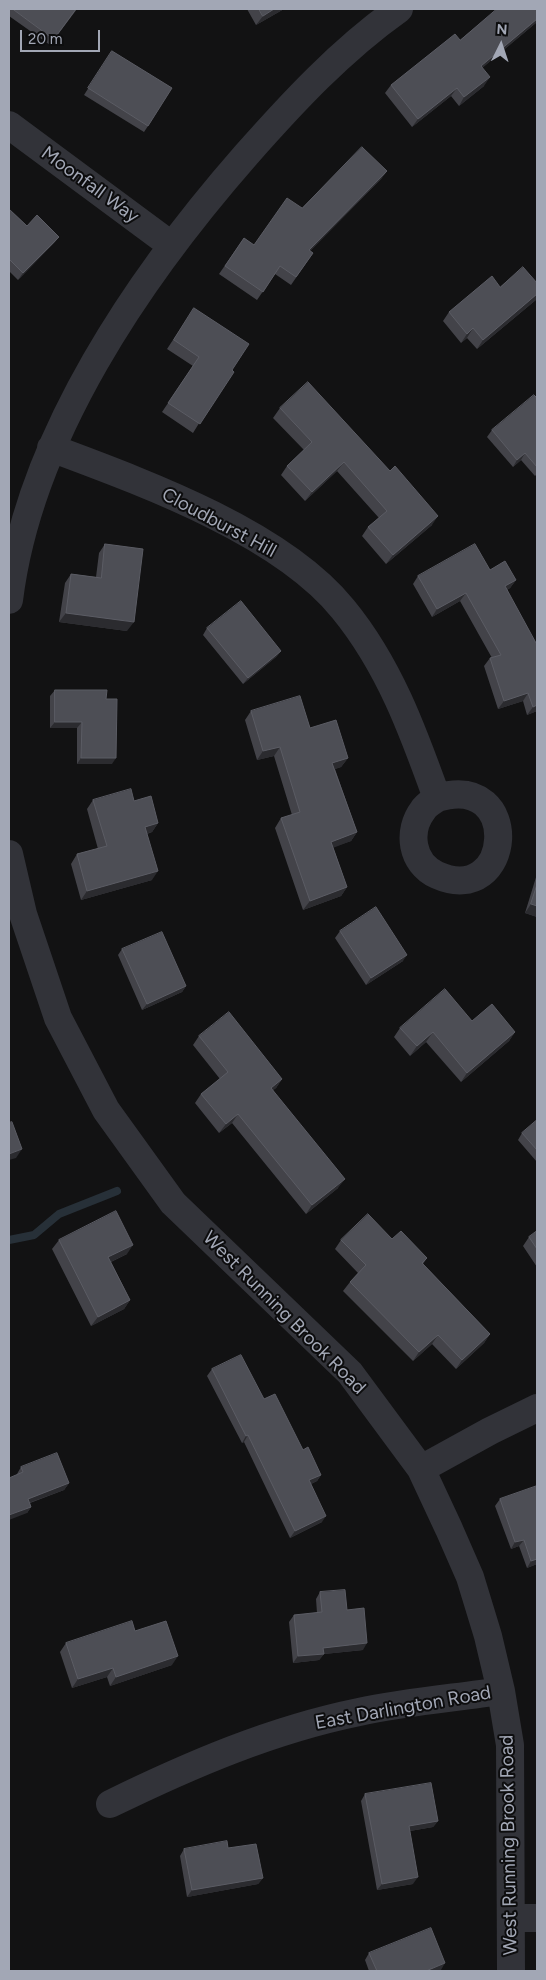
<!DOCTYPE html>
<html>
<head>
<meta charset="utf-8">
<style>
  body { margin:0 }
  #map { position:relative; width:546px; height:1980px; overflow:hidden; background:#121213; font-family:Figtree,sans-serif }
  canvas { display:block }
  .frame { position:absolute; inset:0; border:10px solid #a2a7b5; pointer-events:none }
  .north { position:absolute; left:476px; top:20px; width:50px; height:50px; -webkit-text-stroke:4px #0d0d0e; paint-order:stroke; rotate:4deg; font-size:14px; font-weight:700; line-height:20px; text-align:center; color:#a2a7b5 }
  .north::after { content:''; display:block; margin:auto; width:18px; height:22px; background:#a2a7b5; clip-path:polygon(50% 0,100% 100%,50% 72%,0 100%) }
  .scale { position:absolute; left:20px; top:30px; width:80px; height:22px; box-sizing:border-box; border:2px solid #a2a7b5; border-top:0; padding-left:6px; font-size:15px; line-height:18px; white-space:nowrap; color:#a2a7b5; -webkit-text-stroke:4px #0d0d0e; paint-order:stroke }
</style>
</head>
<body>
<div id="map">
<canvas width="546" height="1980"></canvas>
<div class="frame"></div>
<div class="north">N</div>
<div class="scale">20 m</div>
</div>
<script>
const ctx = document.querySelector('canvas').getContext('2d');
ctx.lineJoin = 'round';
function stroke(path, color, width, dash) { ctx.strokeStyle = color; ctx.lineWidth = width; ctx.lineCap = dash ? 'butt' : 'round'; ctx.setLineDash(dash || []); ctx.stroke(path); }
function fill(path, color) { ctx.fillStyle = color; ctx.fill(path, 'evenodd'); }
function label(font, color, halo, rows, align = 'center') {
  ctx.font = font + ' Figtree,sans-serif'; ctx.lineWidth = 4; ctx.setLineDash([]); ctx.textBaseline = 'middle'; ctx.strokeStyle = halo; ctx.fillStyle = color; for (const [text, x, y, turn = 0] of rows) {
    ctx.save(); ctx.translate(x, y); ctx.rotate((+turn || 0) * Math.PI / 180); ctx.textAlign = isNaN(turn) ? turn : align; if (halo) ctx.strokeText(text, 0, 0); ctx.fillText(text, 0, 0); ctx.restore();
  }
}
stroke(new Path2D(`
  M 9,1240 L 34,1235 L 59,1214 L 117,1191`), '#273038', 8);
stroke(new Path2D(`
  M 9,125 L 171,245
  M 51,448 C 142,482 281,532 343,609 C 389,665 413,731 437,798 C 524,771 513,909 437,875 C 411,863 407,831 423,810 C 426,805 432,802 437,798
  M 9,600 C 29,437 140,276 246,155 C 292,103 341,50 399,9
  M 9,854 L 23,914 L 58,1018 L 106,1110 L 173,1203 L 350,1373 L 421,1469 L 449,1529 L 470,1577 L 488,1636 L 501,1691 L 510,1745 L 511,1971
  M 421,1469 L 490,1431 L 537,1408
  M 110,1804 C 190,1765 271,1730 359,1712 C 405,1702 454,1698 501,1691
  M 511,1918 L 537,1918`), '#323339', 28);
fill(new Path2D(`
  M 9,9 L 77,9 L 50,45 L 9,16 Z
  M 247,9 L 284,9 L 256,25 Z
  M 537,9 L 537,22 L 482,68 L 484,86 L 459,106 L 451,96 L 412,127 L 385,93 L 391,85 L 460,40 Z
  M 112,51 L 148,126 L 144,132 L 84,95 Z
  M 387,171 L 381,179 L 310,251 L 313,253 L 291,285 L 275,274 L 257,300 L 219,274 L 244,238 L 254,245 L 302,208 Z
  M 9,209 L 27,226 L 59,237 L 54,243 L 18,280 L 9,271 Z
  M 537,283 L 537,299 L 477,349 L 467,338 L 461,343 L 443,321 L 449,312 Z
  M 194,308 L 232,370 L 193,433 L 162,412 L 193,366 L 167,349 Z
  M 537,398 L 537,474 L 535,476 L 521,460 L 513,467 L 487,437 L 492,430 Z
  M 280,408 L 432,525 L 386,564 L 362,536 L 368,527 L 379,518 L 337,471 L 305,501 L 281,475 L 287,466 L 304,450 L 273,418 Z
  M 105,544 L 127,631 L 59,622 L 65,583 L 71,574 L 96,577 L 99,553 Z
  M 490,570 L 516,580 L 510,588 L 507,590 L 537,711 L 527,715 L 523,701 L 498,709 L 484,666 L 490,658 L 492,658 L 460,601 L 432,617 L 413,584 L 418,576 Z
  M 207,628 L 281,651 L 276,657 L 243,684 L 203,635 Z
  M 55,690 L 106,699 L 112,764 L 77,764 L 77,728 L 50,728 L 50,696 Z
  M 251,711 L 310,728 L 348,758 L 341,767 L 335,769 L 357,832 L 351,841 L 333,847 L 347,887 L 341,896 L 303,910 L 275,828 L 281,818 L 292,815 L 274,756 L 257,760 L 245,720 Z
  M 93,800 L 134,801 L 158,823 L 152,832 L 147,834 L 152,880 L 81,900 L 71,864 L 77,854 L 98,849 L 87,809 Z
  M 537,874 L 537,917 L 525,913 Z
  M 340,931 L 403,961 L 366,985 L 335,938 Z
  M 122,949 L 186,986 L 182,992 L 142,1010 L 118,955 Z
  M 472,1021 L 515,1032 L 509,1041 L 461,1082 L 426,1042 L 410,1056 L 394,1037 L 400,1028 Z
  M 199,1036 L 282,1079 L 276,1088 L 273,1090 L 338,1188 L 306,1214 L 232,1123 L 219,1133 L 195,1103 L 201,1094 L 220,1079 L 193,1045 Z
  M 537,1120 L 537,1162 L 518,1140 L 522,1133 Z
  M 537,1231 L 537,1267 L 523,1246 L 529,1237 Z
  M 392,1239 L 427,1258 L 423,1264 L 490,1334 L 484,1343 L 456,1369 L 432,1344 L 413,1361 L 343,1291 L 350,1282 L 358,1273 L 335,1249 L 341,1240 Z
  M 59,1240 L 127,1254 L 111,1262 L 130,1300 L 124,1309 L 91,1326 L 52,1249 Z
  M 212,1369 L 264,1399 L 303,1450 L 321,1475 L 317,1481 L 311,1484 L 322,1522 L 290,1538 L 244,1442 L 242,1443 L 207,1376 Z
  M 21,1467 L 69,1483 L 64,1490 L 30,1503 L 31,1507 L 27,1513 L 17,1474 Z
  M 537,1486 L 537,1564 L 527,1568 L 519,1546 L 511,1549 L 495,1506 L 500,1499 Z
  M 320,1592 L 347,1610 L 363,1650 L 324,1654 L 319,1660 L 293,1663 L 289,1622 L 294,1615 L 317,1613 L 316,1599 Z
  M 135,1631 L 172,1665 L 110,1686 L 107,1677 L 72,1688 L 60,1652 L 66,1643 Z
  M 365,1794 L 438,1821 L 433,1827 L 410,1831 L 413,1884 L 377,1890 L 361,1801 Z
  M 184,1849 L 263,1878 L 258,1884 L 187,1897 L 180,1856 Z
  M 369,1953 L 441,1970 L 437,1971 L 369,1971 L 365,1960 Z`), '#434349');
fill(new Path2D(`
  M 274,9 L 284,9 L 256,25 L 263,16 Z
  M 537,19 L 537,22 L 475,74 L 481,66 Z
  M 490,77 L 484,86 L 459,106 L 464,97 Z
  M 457,88 L 451,96 L 412,127 L 418,119 Z
  M 387,171 L 381,179 L 303,258 L 309,250 Z
  M 59,237 L 54,243 L 18,280 L 23,273 Z
  M 537,294 L 537,299 L 477,349 L 483,340 Z
  M 473,328 L 467,338 L 461,343 L 467,334 Z
  M 525,453 L 521,460 L 513,467 L 517,460 Z
  M 344,462 L 337,471 L 305,501 L 312,492 Z
  M 438,516 L 432,525 L 386,564 L 393,555 Z
  M 516,580 L 510,588 L 499,594 L 505,586 Z
  M 466,593 L 460,601 L 432,617 L 437,609 Z
  M 66,613 L 134,622 L 127,631 L 59,622 Z
  M 281,651 L 276,657 L 243,684 L 248,678 Z
  M 528,693 L 523,701 L 498,709 L 504,701 Z
  M 537,705 L 537,711 L 527,715 L 533,707 Z
  M 55,722 L 82,722 L 77,728 L 50,728 Z
  M 280,747 L 274,756 L 257,760 L 263,751 Z
  M 81,758 L 116,758 L 112,764 L 77,764 Z
  M 348,758 L 341,767 L 326,772 L 332,763 Z
  M 158,823 L 152,832 L 139,836 L 145,827 Z
  M 357,832 L 351,841 L 325,851 L 331,842 Z
  M 158,871 L 152,880 L 81,900 L 87,891 Z
  M 347,887 L 341,896 L 303,910 L 310,901 Z
  M 531,904 L 537,906 L 537,917 L 525,913 Z
  M 407,955 L 403,961 L 366,985 L 371,978 Z
  M 186,986 L 182,992 L 142,1010 L 147,1004 Z
  M 433,1032 L 426,1042 L 410,1056 L 417,1046 Z
  M 515,1032 L 509,1041 L 461,1082 L 467,1073 Z
  M 282,1079 L 276,1088 L 265,1097 L 271,1088 Z
  M 238,1114 L 232,1123 L 219,1133 L 226,1124 Z
  M 22,1149 L 16,1158 L 9,1160 L 9,1154 Z
  M 345,1179 L 338,1188 L 306,1214 L 312,1205 Z
  M 133,1245 L 127,1254 L 102,1266 L 108,1257 Z
  M 130,1300 L 124,1309 L 91,1326 L 98,1317 Z
  M 490,1334 L 484,1343 L 456,1369 L 462,1360 Z
  M 438,1335 L 432,1344 L 413,1361 L 419,1352 Z
  M 248,1435 L 244,1442 L 242,1443 L 246,1436 Z
  M 321,1475 L 317,1481 L 305,1487 L 309,1480 Z
  M 69,1483 L 64,1490 L 23,1505 L 28,1499 Z
  M 31,1507 L 27,1513 L 9,1520 L 9,1515 Z
  M 326,1516 L 322,1522 L 290,1538 L 295,1531 Z
  M 524,1540 L 519,1546 L 511,1549 L 515,1542 Z
  M 537,1559 L 537,1564 L 527,1568 L 531,1561 Z
  M 367,1643 L 363,1650 L 324,1654 L 319,1660 L 293,1663 L 298,1656 L 323,1648 Z
  M 178,1656 L 172,1665 L 110,1686 L 116,1677 Z
  M 113,1668 L 107,1677 L 72,1688 L 78,1679 Z
  M 438,1821 L 433,1827 L 404,1832 L 409,1826 Z
  M 418,1877 L 413,1884 L 377,1890 L 382,1884 Z
  M 263,1878 L 258,1884 L 187,1897 L 192,1890 Z
  M 445,1963 L 441,1970 L 437,1971 L 426,1971 Z`), '#2b2b2f');
const building = new Path2D(`
  M 13,9 L 76,9 L 54,39 Z
  M 259,9 L 274,9 L 263,16 Z
  M 497,9 L 537,9 L 537,19 L 481,66 L 490,77 L 464,97 L 457,88 L 418,119 L 391,85 L 455,34 L 460,40 Z
  M 112,51 L 172,88 L 148,126 L 88,88 Z
  M 362,147 L 387,171 L 309,250 L 313,253 L 296,277 L 280,266 L 263,292 L 225,266 L 244,238 L 254,245 L 287,198 L 302,208 Z
  M 9,209 L 27,226 L 37,215 L 59,237 L 23,273 L 9,259 Z
  M 523,267 L 537,283 L 537,294 L 483,340 L 473,328 L 467,334 L 449,312 L 492,276 L 500,287 Z
  M 194,308 L 249,344 L 232,370 L 234,372 L 200,424 L 168,403 L 199,357 L 174,340 Z
  M 308,382 L 390,471 L 395,466 L 438,516 L 393,555 L 368,527 L 387,511 L 344,462 L 312,492 L 287,466 L 312,442 L 280,408 Z
  M 534,395 L 537,398 L 537,467 L 525,453 L 517,460 L 492,430 Z
  M 105,544 L 143,549 L 134,622 L 66,613 L 71,574 L 101,578 Z
  M 475,544 L 490,570 L 505,561 L 516,580 L 505,586 L 536,643 L 537,643 L 537,705 L 533,707 L 528,693 L 504,701 L 490,658 L 501,655 L 466,593 L 437,609 L 418,576 Z
  M 241,601 L 281,651 L 248,678 L 207,628 Z
  M 55,690 L 107,690 L 106,699 L 117,699 L 116,758 L 81,758 L 82,722 L 55,722 Z
  M 300,696 L 310,728 L 336,720 L 348,758 L 332,763 L 357,832 L 331,842 L 347,887 L 310,901 L 281,818 L 300,812 L 280,747 L 263,751 L 251,711 Z
  M 131,789 L 134,801 L 151,796 L 158,823 L 145,827 L 158,871 L 87,891 L 77,854 L 107,846 L 93,800 Z
  M 537,885 L 537,906 L 531,904 Z
  M 376,907 L 407,955 L 371,978 L 340,931 Z
  M 162,932 L 186,986 L 147,1004 L 122,949 Z
  M 445,989 L 472,1021 L 492,1004 L 515,1032 L 467,1073 L 433,1032 L 417,1046 L 400,1028 Z
  M 229,1012 L 282,1079 L 271,1088 L 345,1179 L 312,1205 L 238,1114 L 226,1124 L 201,1094 L 228,1072 L 199,1036 Z
  M 537,1120 L 537,1150 L 522,1133 Z
  M 12,1122 L 22,1149 L 9,1154 L 9,1123 Z
  M 116,1211 L 133,1245 L 108,1257 L 130,1300 L 98,1317 L 59,1240 Z
  M 368,1214 L 392,1239 L 401,1231 L 427,1258 L 422,1263 L 490,1334 L 462,1360 L 438,1335 L 419,1352 L 350,1282 L 366,1265 L 341,1240 Z
  M 537,1231 L 537,1249 L 529,1237 Z
  M 241,1355 L 264,1399 L 275,1394 L 303,1450 L 308,1447 L 321,1475 L 309,1480 L 326,1516 L 295,1531 L 248,1435 L 246,1436 L 212,1369 Z
  M 57,1453 L 69,1483 L 28,1499 L 31,1507 L 9,1515 L 9,1478 L 23,1472 L 21,1467 Z
  M 537,1486 L 537,1559 L 531,1561 L 524,1540 L 515,1542 L 500,1499 Z
  M 345,1590 L 347,1610 L 364,1608 L 367,1643 L 323,1648 L 324,1654 L 298,1656 L 294,1615 L 322,1612 L 320,1592 Z
  M 132,1621 L 135,1631 L 166,1621 L 178,1656 L 116,1677 L 113,1668 L 78,1679 L 66,1643 Z
  M 431,1783 L 438,1821 L 409,1826 L 418,1877 L 382,1884 L 365,1794 Z
  M 227,1841 L 228,1848 L 256,1844 L 263,1878 L 192,1890 L 184,1849 Z
  M 431,1928 L 445,1963 L 426,1971 L 377,1971 L 369,1953 Z`);
fill(building, '#4d4e55');
stroke(building, '#5b5c64', 1);
label('19px', '#a2a7b5', '#0d0d0e', [
  ["Moonfall Way",90,185,36],
  ["Cloudburst Hill",219,523,28],
  ["West Running Brook Road",284,1313,45],
  ["East Darlington Road",403,1708,-10],
  ["West Running Brook Road",509,1845,-91]
]);
</script>
</body>
</html>
